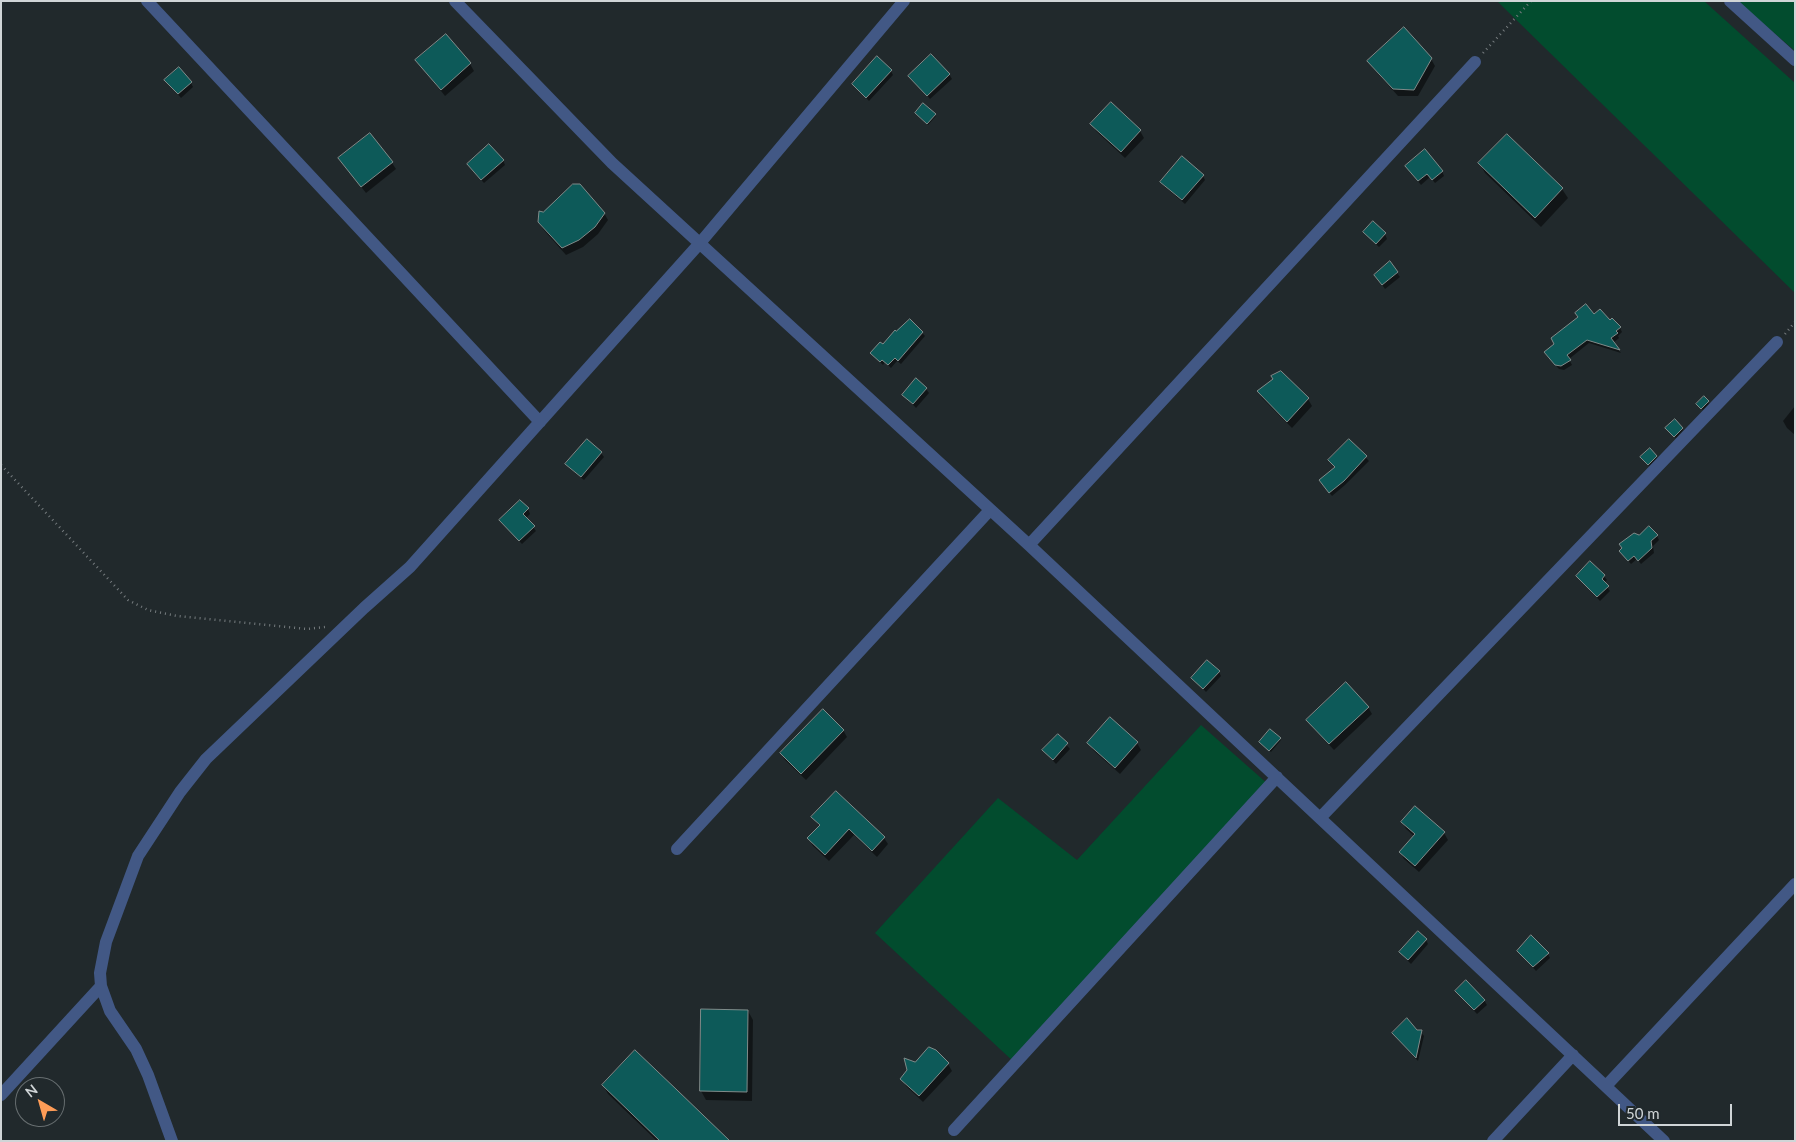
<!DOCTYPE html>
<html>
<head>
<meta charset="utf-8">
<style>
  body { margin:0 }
  #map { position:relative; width:1796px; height:1142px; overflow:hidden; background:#21292c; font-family:Lato,sans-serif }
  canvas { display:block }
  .frame { position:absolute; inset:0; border:2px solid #d0d5d7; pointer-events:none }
  .north { position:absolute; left:15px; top:1077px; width:50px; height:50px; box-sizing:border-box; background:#21292c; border:1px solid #676e70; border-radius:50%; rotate:322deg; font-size:14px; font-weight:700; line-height:20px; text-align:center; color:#d0d5d7 }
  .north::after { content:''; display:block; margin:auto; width:18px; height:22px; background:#fe9c57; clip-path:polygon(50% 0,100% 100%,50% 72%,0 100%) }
  .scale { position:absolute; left:1618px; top:1104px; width:114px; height:22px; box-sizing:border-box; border:2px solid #d0d5d7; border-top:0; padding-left:6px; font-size:15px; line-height:18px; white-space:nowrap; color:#d0d5d7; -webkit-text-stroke:4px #21292c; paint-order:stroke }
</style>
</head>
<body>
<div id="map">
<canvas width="1796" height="1142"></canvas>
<div class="frame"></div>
<div class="north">N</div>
<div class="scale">50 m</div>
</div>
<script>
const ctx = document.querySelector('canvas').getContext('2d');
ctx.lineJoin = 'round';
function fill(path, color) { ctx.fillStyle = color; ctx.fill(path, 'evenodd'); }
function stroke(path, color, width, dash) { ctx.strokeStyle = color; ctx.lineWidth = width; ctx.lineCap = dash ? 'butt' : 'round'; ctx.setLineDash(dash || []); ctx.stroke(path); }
fill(new Path2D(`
  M 1497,1 L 1704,1 L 1795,83 L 1795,293 Z
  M 1737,1 L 1795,1 L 1795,51 Z
  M 1201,725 L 1269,785 L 1015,1063 L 875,933 L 998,798 L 1077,860 Z`), '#024c2e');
fill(new Path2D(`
  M 445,35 L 470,64 L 474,71 L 445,96 L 417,61 Z
  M 1431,59 L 1435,66 L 1418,96 L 1398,96 L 1373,68 L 1369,61 Z
  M 891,71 L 893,75 L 869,101 L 853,84 Z
  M 949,74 L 952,79 L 930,99 L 910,76 Z
  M 191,83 L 193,87 L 181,98 L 169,84 Z
  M 1111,103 L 1140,131 L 1144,138 L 1125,158 L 1096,131 L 1092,124 Z
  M 917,115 L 935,115 L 936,116 L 928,125 Z
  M 1507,136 L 1562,189 L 1568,198 L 1541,227 L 1485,173 L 1480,164 Z
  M 503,160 L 505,165 L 484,183 L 471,169 Z
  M 392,163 L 396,169 L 366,193 L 344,165 Z
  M 1409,170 L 1442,171 L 1444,176 L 1435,183 L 1430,177 L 1421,185 Z
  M 1203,176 L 1205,180 L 1185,204 L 1164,186 L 1161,182 Z
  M 604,213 L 608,220 L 598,234 L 583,247 L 566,255 L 543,229 L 539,222 Z
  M 1364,232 L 1385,234 L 1387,239 L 1379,247 Z
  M 1397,273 L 1400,277 L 1385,289 L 1378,279 Z
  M 1594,316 L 1620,328 L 1622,332 L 1618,336 L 1619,338 L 1613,343 L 1621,353 L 1589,343 L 1569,359 L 1572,365 L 1564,370 L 1559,369 L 1548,357 Z
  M 910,320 L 925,336 L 901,364 L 897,361 L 891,368 L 885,362 L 883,365 L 871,353 L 883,346 Z
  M 1280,372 L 1308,399 L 1312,406 L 1292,428 L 1262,398 L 1258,391 L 1275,380 Z
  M 926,389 L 929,393 L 916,408 L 904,395 Z
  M 1708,402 L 1709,404 L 1703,410 L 1699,406 Z
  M 1795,406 L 1795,435 L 1787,428 L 1783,421 Z
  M 1682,428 L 1683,430 L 1676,438 L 1668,430 Z
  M 1349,440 L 1369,461 L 1345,485 L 1332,496 L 1322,484 L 1336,468 L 1330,461 Z
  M 601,453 L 604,457 L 584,480 L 569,468 L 567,464 Z
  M 1656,456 L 1657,458 L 1649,466 L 1643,459 Z
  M 528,509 L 530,514 L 526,518 L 536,531 L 522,544 L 500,521 Z
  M 1640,536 L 1657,536 L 1659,540 L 1653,546 L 1654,553 L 1641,564 L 1637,559 L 1631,564 L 1623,555 Z
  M 1604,576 L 1607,580 L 1604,583 L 1610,591 L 1600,601 L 1577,577 Z
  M 1219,672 L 1221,676 L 1206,692 L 1193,678 Z
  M 1368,707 L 1372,714 L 1334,750 L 1312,727 L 1308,720 Z
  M 1111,719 L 1137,743 L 1141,750 L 1120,774 L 1093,750 L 1089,743 Z
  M 843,730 L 847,737 L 806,780 L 785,760 L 781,753 Z
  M 1058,735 L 1070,749 L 1056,764 L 1044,751 Z
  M 1280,739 L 1281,740 L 1271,752 L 1261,744 Z
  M 813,818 L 884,838 L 888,844 L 877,857 L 854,835 L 829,861 L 813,846 L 809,839 L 820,827 Z
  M 1402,822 L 1444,833 L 1448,840 L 1419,872 L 1404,859 L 1400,852 L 1414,836 L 1406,829 Z
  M 1426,940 L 1428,944 L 1411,964 L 1403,956 L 1400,952 Z
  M 1518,951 L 1548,954 L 1550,958 L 1536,971 Z
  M 1459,995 L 1484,1000 L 1487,1005 L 1477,1014 Z
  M 748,1011 L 753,1020 L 752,1101 L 706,1100 L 701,1091 Z
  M 1416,1031 L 1421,1032 L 1424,1036 L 1418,1061 L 1393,1034 Z
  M 935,1051 L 948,1064 L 952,1071 L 923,1102 L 906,1086 L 902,1079 L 915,1064 Z
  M 603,1085 L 728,1141 L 657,1141 L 608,1094 Z`), '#0007');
const building = new Path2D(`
  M 1404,27 L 1432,58 L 1414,90 L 1393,89 L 1367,61 Z
  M 446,34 L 471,63 L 441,90 L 415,60 Z
  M 931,54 L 950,74 L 927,96 L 908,76 Z
  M 877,56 L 892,70 L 866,98 L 852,84 Z
  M 179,67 L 192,82 L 178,94 L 164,80 Z
  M 1111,102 L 1141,130 L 1121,152 L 1090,124 Z
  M 923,103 L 936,114 L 927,124 L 915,113 Z
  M 370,133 L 393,162 L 361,187 L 338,158 Z
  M 1507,134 L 1563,188 L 1535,218 L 1478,163 Z
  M 489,144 L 504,160 L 481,180 L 467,164 Z
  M 1425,149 L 1443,171 L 1432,180 L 1427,174 L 1418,181 L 1405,166 Z
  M 1182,156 L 1204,175 L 1182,200 L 1160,182 Z
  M 573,184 L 580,184 L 605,213 L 595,227 L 579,240 L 562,248 L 538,222 L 539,211 L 543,212 Z
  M 1373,221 L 1386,233 L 1376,244 L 1363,232 Z
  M 1390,261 L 1398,272 L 1382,285 L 1374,275 Z
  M 1586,304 L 1594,314 L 1600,309 L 1610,320 L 1612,318 L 1621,327 L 1616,331 L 1618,333 L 1611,338 L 1620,350 L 1587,340 L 1567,355 L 1571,360 L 1561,366 L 1555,365 L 1544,352 L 1554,344 L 1551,338 L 1578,317 L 1575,313 Z
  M 910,319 L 923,332 L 898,361 L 895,358 L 888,365 L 882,360 L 880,362 L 870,353 L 880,342 L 883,344 L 895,330 L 896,331 Z
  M 1281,371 L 1309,398 L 1287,422 L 1257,391 L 1273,379 L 1271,376 Z
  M 916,378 L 927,388 L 913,404 L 902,395 Z
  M 1704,396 L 1709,401 L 1701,409 L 1696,404 Z
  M 1675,419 L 1683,428 L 1674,437 L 1665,428 Z
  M 587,439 L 602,452 L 581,477 L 565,464 Z
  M 1349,439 L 1367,456 L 1344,481 L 1329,493 L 1319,480 L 1335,467 L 1328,460 Z
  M 1650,448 L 1657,456 L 1648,465 L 1640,457 Z
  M 520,500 L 529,508 L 523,514 L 535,526 L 519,541 L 499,520 Z
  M 1649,526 L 1658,535 L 1651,541 L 1652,548 L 1638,561 L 1634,556 L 1628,561 L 1619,551 L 1622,548 L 1619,544 L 1634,533 L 1639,535 Z
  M 1590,561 L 1605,575 L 1602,579 L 1609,586 L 1597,597 L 1576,576 Z
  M 1207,660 L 1220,671 L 1203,689 L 1191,678 Z
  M 1346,682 L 1369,707 L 1329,744 L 1306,720 Z
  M 823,709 L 844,730 L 801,774 L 780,753 Z
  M 1110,717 L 1138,742 L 1115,768 L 1087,743 Z
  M 1270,729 L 1281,738 L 1269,751 L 1259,742 Z
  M 1058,734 L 1068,743 L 1053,760 L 1042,750 Z
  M 836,791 L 885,837 L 872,851 L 849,829 L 825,855 L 807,838 L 820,825 L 811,817 Z
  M 1415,806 L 1445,832 L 1415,866 L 1399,852 L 1415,834 L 1401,822 Z
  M 1418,931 L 1427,939 L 1408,960 L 1399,952 Z
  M 1531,935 L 1549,953 L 1533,967 L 1517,951 Z
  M 1466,980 L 1485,1000 L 1474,1010 L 1455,991 Z
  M 701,1009 L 748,1010 L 747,1092 L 700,1091 Z
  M 1407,1018 L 1417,1030 L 1422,1030 L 1416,1058 L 1392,1033 Z
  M 929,1047 L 936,1050 L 949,1063 L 919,1096 L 900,1079 L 907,1070 L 904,1058 L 915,1062 Z
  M 635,1050 L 677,1090 L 730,1141 L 660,1141 L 602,1085 Z`);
fill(building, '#0d5a59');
stroke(building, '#808b8a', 1);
stroke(new Path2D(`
  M 1483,53 L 1531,1
  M 1785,334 L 1795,322
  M 1,465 L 128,600 L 148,610 L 177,616 L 307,629 L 325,627`), '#767c7f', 2.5, [1, 4]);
stroke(new Path2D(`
  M 147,1 L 540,422
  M 455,1 L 612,163 L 1029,545 L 1664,1141
  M 1730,1 L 1795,60
  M 1029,545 L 1475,62
  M 1320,818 L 1777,342
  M 677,849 L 990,510
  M 1606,1086 L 1795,884
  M 1,1095 L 101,986
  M 954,1130 L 1277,777
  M 172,1141 L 148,1075 L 136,1049 L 110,1011 L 101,986 L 100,973 L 106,942 L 138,856 L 180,792 L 206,759 L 364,608 L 410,567 L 700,243 L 904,1
  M 1493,1141 L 1573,1055`), '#425885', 12);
</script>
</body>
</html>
